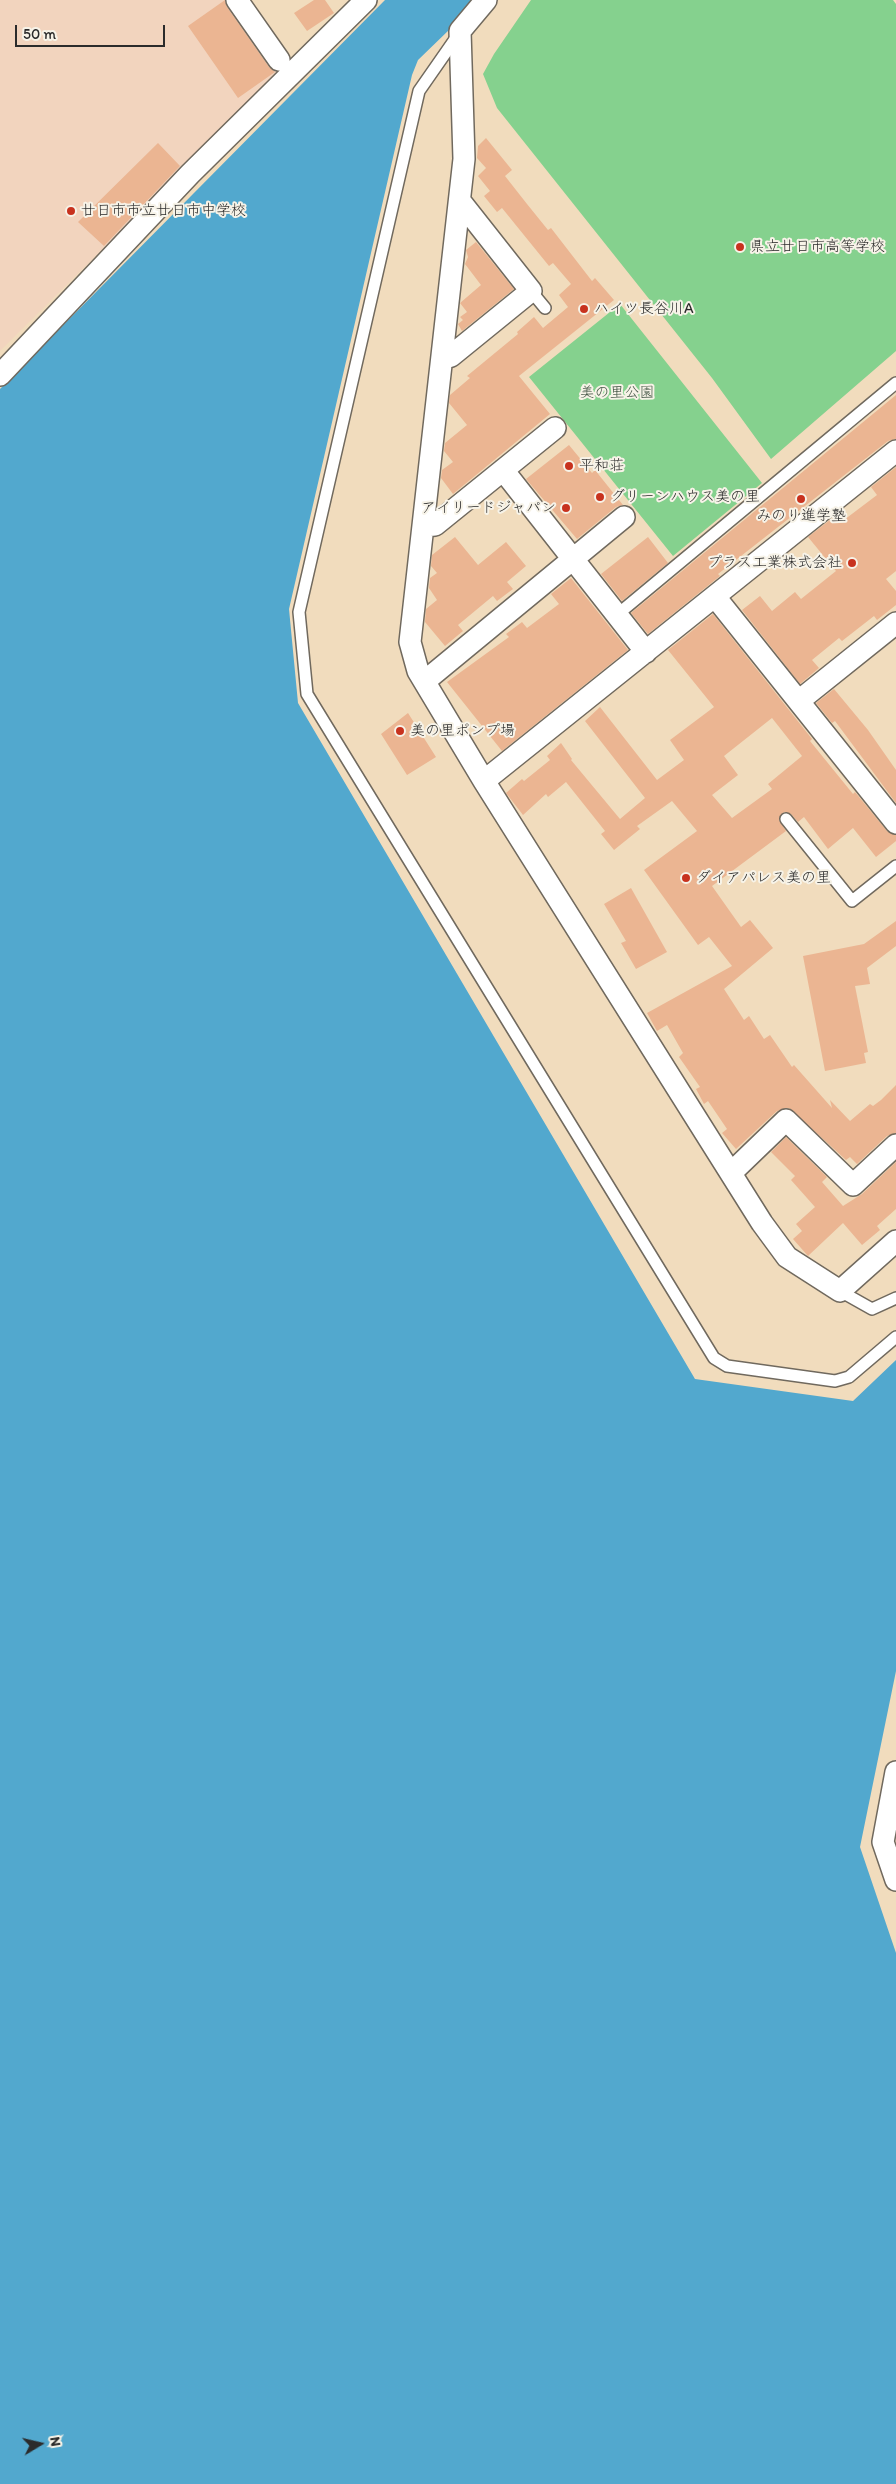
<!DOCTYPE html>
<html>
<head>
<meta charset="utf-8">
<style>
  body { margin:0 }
  #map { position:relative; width:896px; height:2484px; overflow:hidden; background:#f1dcbd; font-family:Itim,sans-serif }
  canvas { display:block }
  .north { position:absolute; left:15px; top:2419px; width:50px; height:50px; -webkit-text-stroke:4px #f7f3e8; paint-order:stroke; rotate:81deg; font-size:14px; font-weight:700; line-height:20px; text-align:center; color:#2b2b2b }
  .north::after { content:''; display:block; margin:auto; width:18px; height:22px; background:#2b2b2b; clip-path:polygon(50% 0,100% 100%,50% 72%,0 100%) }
  .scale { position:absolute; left:15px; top:25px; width:150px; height:22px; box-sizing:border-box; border:2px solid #2b2b2b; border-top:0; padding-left:6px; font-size:15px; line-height:18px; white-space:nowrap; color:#2b2b2b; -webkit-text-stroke:4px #f7f3e8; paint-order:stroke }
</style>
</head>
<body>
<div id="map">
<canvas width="896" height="2484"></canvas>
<div class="north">N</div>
<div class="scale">50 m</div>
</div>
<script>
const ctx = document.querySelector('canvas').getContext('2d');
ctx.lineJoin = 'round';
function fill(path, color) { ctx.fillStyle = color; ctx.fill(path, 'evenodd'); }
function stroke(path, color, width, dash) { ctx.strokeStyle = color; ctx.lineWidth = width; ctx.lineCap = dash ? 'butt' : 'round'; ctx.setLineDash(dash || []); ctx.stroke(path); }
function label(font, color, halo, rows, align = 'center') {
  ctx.font = font + ' Itim,"Klee One",sans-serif'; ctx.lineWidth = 4; ctx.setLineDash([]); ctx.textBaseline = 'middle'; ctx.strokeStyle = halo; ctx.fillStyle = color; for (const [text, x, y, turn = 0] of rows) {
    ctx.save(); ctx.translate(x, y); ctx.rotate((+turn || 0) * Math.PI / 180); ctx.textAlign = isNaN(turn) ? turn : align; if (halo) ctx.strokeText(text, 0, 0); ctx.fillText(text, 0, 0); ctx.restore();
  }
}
fill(new Path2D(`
  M 0,0 L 233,0 L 283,70 L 0,351 Z`), '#f2d4be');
fill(new Path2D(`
  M 531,0 L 893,0 L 896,4 L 896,351 L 771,459 L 712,378 L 497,108 L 483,74 L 494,54 Z
  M 620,304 L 762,483 L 673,556 L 529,377 Z`), '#85d18e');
fill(new Path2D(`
  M 385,0 L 480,0 L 418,60 L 412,75 L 289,609 L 298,703 L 695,1379 L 853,1401 L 896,1360 L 896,1671 L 860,1847 L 896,1953 L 896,2484 L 0,2484 L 0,389 Z`), '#52a8ce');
fill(new Path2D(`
  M 225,0 L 227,7 L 269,67 L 275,72 L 238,98 L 188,26 Z
  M 314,0 L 325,0 L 334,13 L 307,31 L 294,13 Z
  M 486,138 L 512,170 L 505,176 L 527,204 L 548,230 L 551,228 L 592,281 L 595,278 L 614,300 L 519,376 L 550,414 L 453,494 L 441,478 L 442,470 L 453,462 L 444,451 L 445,443 L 467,425 L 449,403 L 450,395 L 470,378 L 467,376 L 518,334 L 517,332 L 534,317 L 543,328 L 568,307 L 559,295 L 571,284 L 553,263 L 549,266 L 502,208 L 497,212 L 484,196 L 490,191 L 478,176 L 486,168 L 477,158 L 478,146 Z
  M 158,143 L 180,166 L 104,246 L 78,222 Z
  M 476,242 L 514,289 L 462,331 L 458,324 L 463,320 L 460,317 L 467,312 L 460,303 L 481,285 L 465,264 L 468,257 L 466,250 Z
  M 896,395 L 896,439 L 888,441 L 718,574 L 720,576 L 648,634 L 631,613 Z
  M 569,445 L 592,473 L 595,470 L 623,505 L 616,507 L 577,539 L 526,479 Z
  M 896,467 L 896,571 L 886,579 L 896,591 L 896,605 L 877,620 L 874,616 L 842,641 L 839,638 L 812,660 L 819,668 L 800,684 L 742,610 L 760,596 L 772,611 L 795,592 L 801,599 L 836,571 L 808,537 L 835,516 L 840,523 L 877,495 L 871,487 Z
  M 455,537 L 478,565 L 506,542 L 526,566 L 507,582 L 513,589 L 497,601 L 493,596 L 458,625 L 463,631 L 445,646 L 425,622 L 426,609 L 437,600 L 429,588 L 430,578 L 437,573 L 431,566 L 432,555 Z
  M 648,537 L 668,563 L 622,601 L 601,574 Z
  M 571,578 L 628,650 L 502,751 L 447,682 L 509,637 L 506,634 L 522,622 L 527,628 L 559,604 L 551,594 Z
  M 713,614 L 812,739 L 810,741 L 853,794 L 855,792 L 887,831 L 896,835 L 896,841 L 876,857 L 853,828 L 828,849 L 804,817 L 798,822 L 791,814 L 784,812 L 779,820 L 786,831 L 712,886 L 741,927 L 750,920 L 773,948 L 724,989 L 744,1020 L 749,1016 L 764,1039 L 770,1035 L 792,1067 L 794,1065 L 832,1108 L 830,1100 L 850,1121 L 870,1104 L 873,1106 L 881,1100 L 896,1085 L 896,1133 L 887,1136 L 857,1164 L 850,1157 L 846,1160 L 789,1108 L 777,1111 L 736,1149 L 722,1133 L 727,1129 L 708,1101 L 704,1104 L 696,1089 L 700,1087 L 679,1057 L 683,1053 L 667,1025 L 657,1031 L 647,1013 L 732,966 L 709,937 L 698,945 L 644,870 L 697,831 L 672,801 L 637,826 L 640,829 L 614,850 L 601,834 L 605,831 L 566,782 L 548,797 L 546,794 L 523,815 L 506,793 L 522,779 L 524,781 L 550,760 L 547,756 L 561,743 L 572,759 L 571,760 L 620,819 L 645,798 L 585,721 L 600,707 L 657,780 L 684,760 L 670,740 L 714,707 L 668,650 ZM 772,718 L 802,756 L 768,784 L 772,789 L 732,818 L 712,795 L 738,775 L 724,756 Z
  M 834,689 L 868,730 L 896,770 L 896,803 L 835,721 L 832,723 L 816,703 Z
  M 408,713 L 436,757 L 407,775 L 381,734 Z
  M 631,888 L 667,952 L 636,969 L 621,943 L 626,941 L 604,904 Z
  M 896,921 L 896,946 L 867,968 L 870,984 L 855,986 L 868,1052 L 864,1053 L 866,1063 L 825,1071 L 803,956 L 864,944 Z
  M 786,1137 L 827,1177 L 822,1182 L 843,1206 L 862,1194 L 896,1162 L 896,1209 L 877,1226 L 880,1230 L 862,1245 L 843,1223 L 808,1256 L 793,1239 L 802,1231 L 796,1224 L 815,1207 L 791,1180 L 795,1176 L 771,1152 Z`), '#ebb592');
const lane = new Path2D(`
  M 458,35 L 419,91 L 299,612 L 307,694 L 714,1358 L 727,1366 L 835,1381 L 849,1377 L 896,1337
  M 531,291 L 545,308
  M 618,614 L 896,383
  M 786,819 L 852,901 L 896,866
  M 840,1291 L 872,1309 L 896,1298`);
const street = new Path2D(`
  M 237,0 L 279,60
  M 486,0 L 460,31 L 464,159 L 410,642 L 418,671 L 484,781 L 762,1223 L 787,1257 L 840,1291 L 896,1241
  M 442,359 L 451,356 L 531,291 L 460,201
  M 0,375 L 190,174 L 366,0
  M 503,470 L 646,652
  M 424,526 L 435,525 L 555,428
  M 716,598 L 896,823
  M 425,681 L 624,517
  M 800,700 L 896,623
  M 484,781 L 896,451
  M 731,1173 L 786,1120 L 853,1185 L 896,1145
  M 896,1772 L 883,1842 L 896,1880`);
stroke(lane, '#70695e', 14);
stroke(street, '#70695e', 24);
stroke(lane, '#fff', 11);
stroke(street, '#fff', 21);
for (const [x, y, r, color] of [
  [71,211,5,"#c8321e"],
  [740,247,5,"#c8321e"],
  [584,309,5,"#c8321e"],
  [569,466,5,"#c8321e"],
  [600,497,5,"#c8321e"],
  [801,499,5,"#c8321e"],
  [566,508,5,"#c8321e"],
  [852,563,5,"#c8321e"],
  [400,731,5,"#c8321e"],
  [686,878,5,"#c8321e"]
]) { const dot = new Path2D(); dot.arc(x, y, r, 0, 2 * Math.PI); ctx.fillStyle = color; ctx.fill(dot); stroke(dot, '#f7f3e8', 2); }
label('15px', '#2b2b2b', '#f7f3e8', [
  ["廿日市市立廿日市中学校",81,211],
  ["県立廿日市高等学校",750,247],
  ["ハイツ長谷川A",594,309],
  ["平和荘",579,466],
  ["グリーンハウス美の里",610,497],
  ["アイリードジャパン",556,508,"right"],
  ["みのり進学塾",801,516,"center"],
  ["プラス工業株式会社",842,563,"right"],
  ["美の里ポンプ場",410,731],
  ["ダイアパレス美の里",696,878]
], 'left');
label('15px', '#425444', '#f7f3e8', [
  ["美の里公園",617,393]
]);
</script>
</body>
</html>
